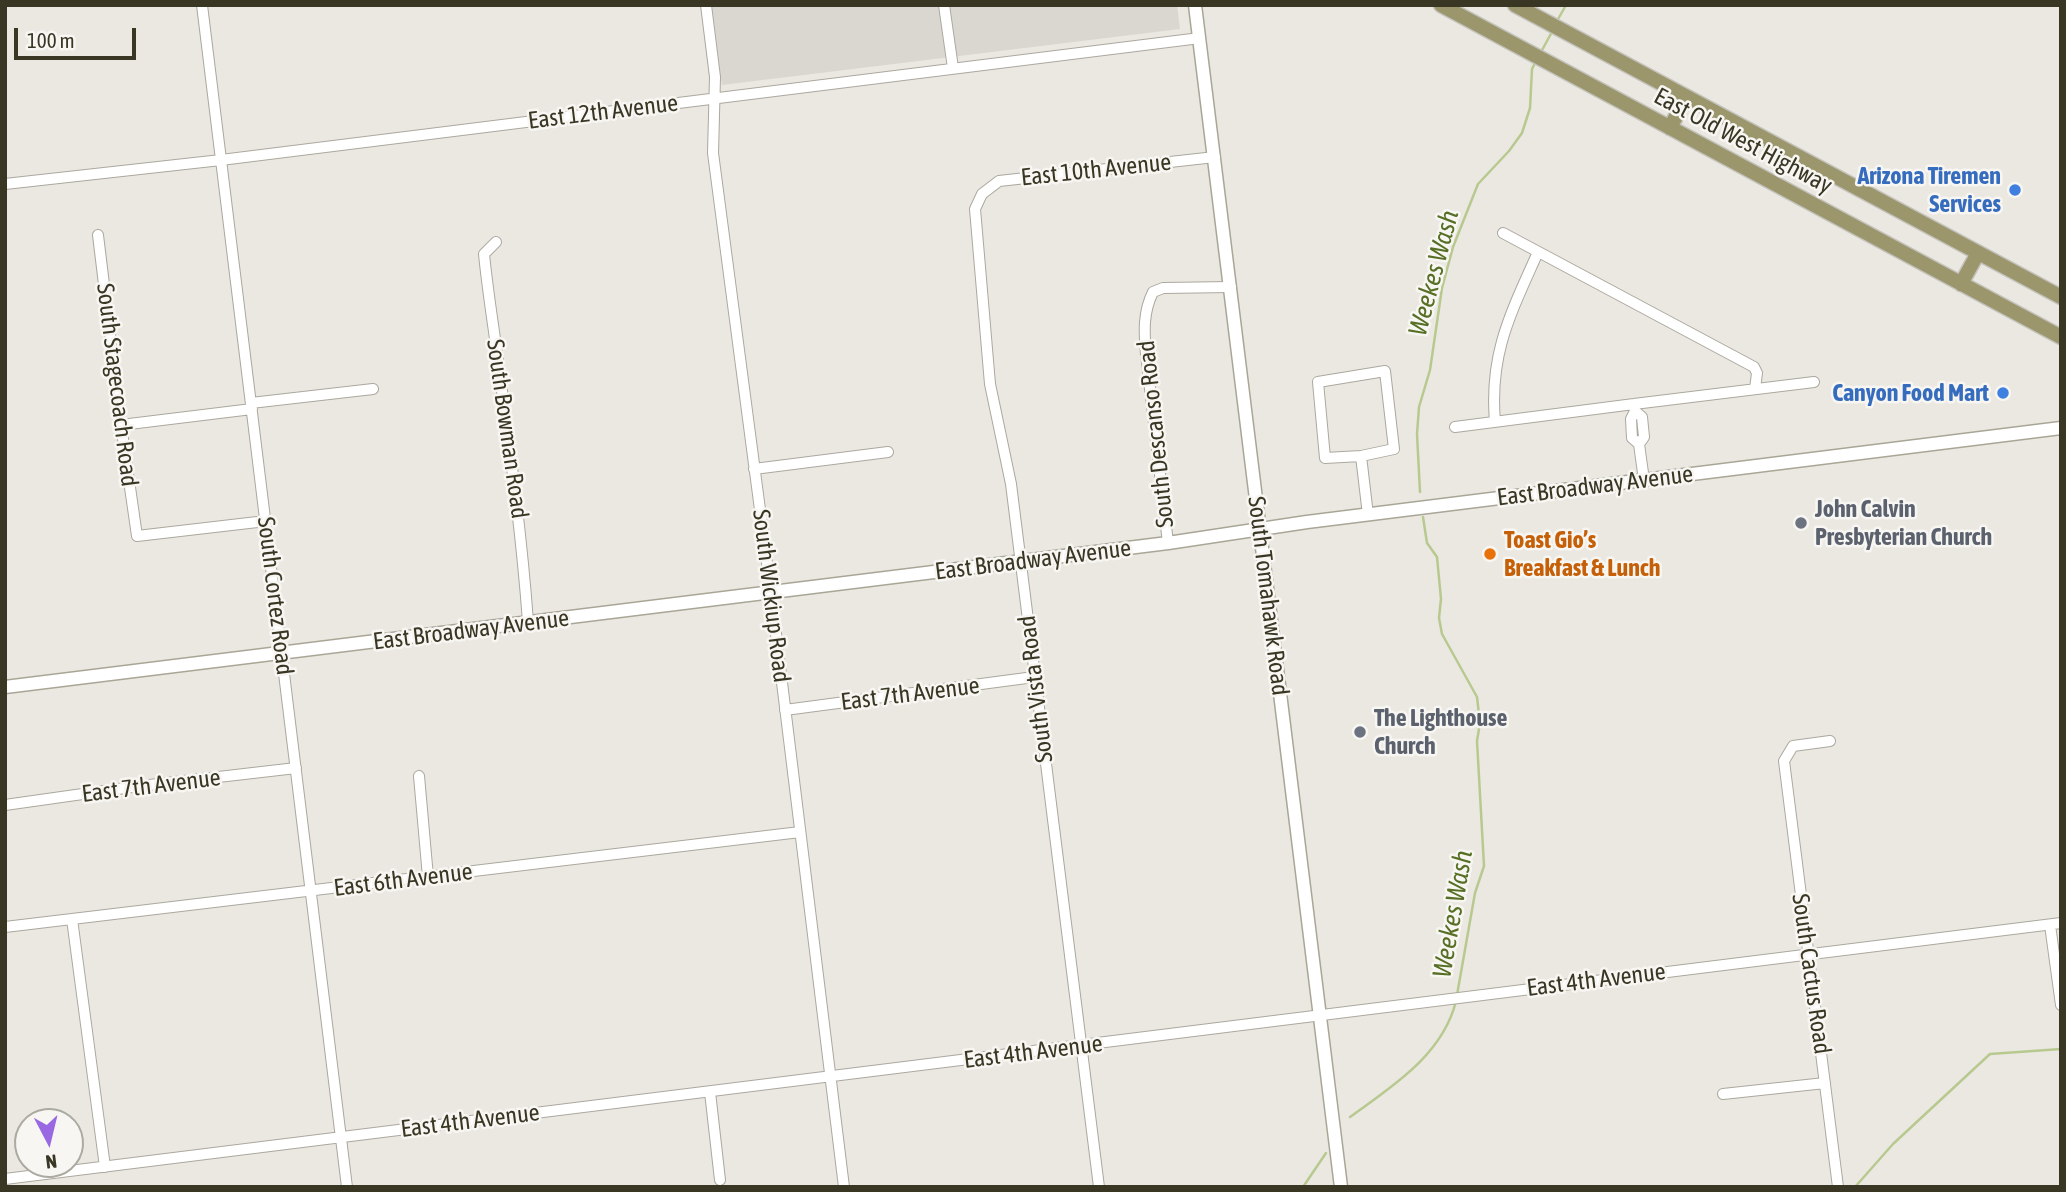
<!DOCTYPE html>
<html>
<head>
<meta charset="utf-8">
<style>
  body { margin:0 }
  #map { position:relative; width:2066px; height:1192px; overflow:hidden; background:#ebe8e2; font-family:"Asap Condensed",sans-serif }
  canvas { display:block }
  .frame { position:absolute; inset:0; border:7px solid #393724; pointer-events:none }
  .north { position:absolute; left:14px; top:1108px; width:70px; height:70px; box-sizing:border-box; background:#f7f6f2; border:2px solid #abaaa0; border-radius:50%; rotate:173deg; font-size:19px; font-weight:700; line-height:28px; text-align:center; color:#393724 }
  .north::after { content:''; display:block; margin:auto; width:24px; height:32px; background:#9869e2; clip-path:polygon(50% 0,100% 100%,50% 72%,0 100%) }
  .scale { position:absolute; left:14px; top:28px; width:122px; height:32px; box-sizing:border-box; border:4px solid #393724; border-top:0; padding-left:9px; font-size:21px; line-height:24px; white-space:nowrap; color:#393724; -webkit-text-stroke:5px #f7f6f2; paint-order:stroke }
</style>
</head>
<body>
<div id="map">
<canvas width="2066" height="1192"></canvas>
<div class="frame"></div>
<div class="north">N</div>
<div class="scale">100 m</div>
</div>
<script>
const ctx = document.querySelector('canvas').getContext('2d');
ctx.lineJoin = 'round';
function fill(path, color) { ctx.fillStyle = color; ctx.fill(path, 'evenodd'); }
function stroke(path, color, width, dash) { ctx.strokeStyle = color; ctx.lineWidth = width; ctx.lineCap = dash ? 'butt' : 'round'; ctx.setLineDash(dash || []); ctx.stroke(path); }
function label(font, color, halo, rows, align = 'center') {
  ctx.font = font + ' "Asap Condensed",sans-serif'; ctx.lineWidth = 5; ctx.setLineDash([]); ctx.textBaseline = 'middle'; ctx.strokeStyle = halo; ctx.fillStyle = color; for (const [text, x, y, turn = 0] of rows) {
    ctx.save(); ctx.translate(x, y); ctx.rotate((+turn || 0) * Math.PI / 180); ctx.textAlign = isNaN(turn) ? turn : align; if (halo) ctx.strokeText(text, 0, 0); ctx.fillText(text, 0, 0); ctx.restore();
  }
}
fill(new Path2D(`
  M 712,5 L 1177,5 L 1180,29 L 722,85 Z`), '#dad7d0');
stroke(new Path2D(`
  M 1557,21 L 1566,5
  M 1541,52 L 1553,30
  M 1420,492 L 1417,434 L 1419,407 L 1430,370 L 1442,288 L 1453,247 L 1478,184 L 1509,151 L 1522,133 L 1530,108 L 1532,69 L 1536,61
  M 1423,517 L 1427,543 L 1437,557 L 1441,599 L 1439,618 L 1442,634 L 1477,697 L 1480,723 L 1477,741 L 1484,866 L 1475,893 L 1457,995
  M 1350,1117 C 1391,1087 1443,1055 1456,1001
  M 1303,1187 L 1326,1153
  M 1855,1187 L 1893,1144 L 1990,1054 L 2061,1049`), '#b8c990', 2.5);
const street = new Path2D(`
  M 202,5 L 347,1187
  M 706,5 L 715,77 L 713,153 L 771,593 L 844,1187
  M 944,5 L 953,68
  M 5,184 L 221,160 L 1200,38
  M 1503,233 L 1754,367 L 1757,373 L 1755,389
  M 98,235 L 121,425 L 137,536 L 266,521
  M 496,242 L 484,254 C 488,295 495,335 500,376 C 511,458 522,539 528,622
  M 1385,371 L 1394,449 L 1361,456 L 1325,458 L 1318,382 Z
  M 251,403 L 373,389
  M 1635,411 L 1634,404 L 1814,382
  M 1495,422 C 1489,353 1511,313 1538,252
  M 121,425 L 252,409
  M 1455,427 L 1634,404
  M 1639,444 L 1644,437 L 1642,417 L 1635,411 L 1631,419 L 1632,438 L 1639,444 L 1644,480
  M 1361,456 L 1368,515
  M 754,469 L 888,452
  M 1168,543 L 1146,354 C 1144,332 1143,312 1153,292 L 1163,288 L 1231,287
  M 785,710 L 1034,677
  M 1830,741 L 1793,746 L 1784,761 L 1838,1187
  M 419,776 L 428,877
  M 5,805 L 132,787 L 296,768
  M 72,919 L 105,1167
  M 2050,925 L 2061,1005
  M 5,927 L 800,832
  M 710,1092 L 720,1180
  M 1723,1094 L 1825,1083
  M 5,1179 L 2061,923
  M 1099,1187 L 1011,484 L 990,384 L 975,209 L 982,194 L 999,181 L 1215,157`);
const secondary = new Path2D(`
  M 1195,5 L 1341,1187
  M 5,687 L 1168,543 L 1307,522 L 2061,428`);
const primary = new Path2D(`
  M 1441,5 L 2061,337
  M 1515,5 L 2061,297
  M 1670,128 L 1686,97
  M 1961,284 L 1978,253`);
stroke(street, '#aba89e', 12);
stroke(secondary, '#a9a697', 15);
stroke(primary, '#c4c3bd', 17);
stroke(street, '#fff', 10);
stroke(secondary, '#fff', 12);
stroke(primary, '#9b966c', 14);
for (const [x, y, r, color] of [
  [2015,190,7,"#3f7fe0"],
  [2003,393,7,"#3f7fe0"],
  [1801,523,7,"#6b7280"],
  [1490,554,7,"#e8710a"],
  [1360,732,7,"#6b7280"]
]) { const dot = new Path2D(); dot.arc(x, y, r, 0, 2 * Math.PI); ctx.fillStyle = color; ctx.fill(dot); stroke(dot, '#f7f6f2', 2.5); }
label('24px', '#393724', '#f7f6f2', [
  ["East 12th Avenue",603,112,-7],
  ["East Old West Highway",1743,141,28],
  ["East 10th Avenue",1096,170,-6],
  ["South Stagecoach Road",117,385,83],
  ["South Bowman Road",507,429,82],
  ["South Descanso Road",1156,434,-96],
  ["East Broadway Avenue",1595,486,-7],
  ["East Broadway Avenue",1033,560,-7],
  ["South Cortez Road",275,596,83],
  ["South Wickiup Road",771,596,83],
  ["South Tomahawk Road",1268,596,83],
  ["East Broadway Avenue",471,630,-7],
  ["South Vista Road",1036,689,-97],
  ["East 7th Avenue",910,694,-7],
  ["East 7th Avenue",151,786,-7],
  ["East 6th Avenue",403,880,-7],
  ["South Cactus Road",1811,974,82],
  ["East 4th Avenue",1596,980,-7],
  ["East 4th Avenue",1033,1052,-7],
  ["East 4th Avenue",470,1121,-7]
]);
label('bold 24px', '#366cbe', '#f7f6f2', [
  ["Arizona Tiremen",2001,176],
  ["Services",2001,204],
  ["Canyon Food Mart",1989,393]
], 'right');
label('bold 24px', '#5b616d', '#f7f6f2', [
  ["John Calvin",1815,509],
  ["Presbyterian Church",1815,537],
  ["The Lighthouse",1374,718],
  ["Church",1374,746]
], 'left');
label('bold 24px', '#c56008', '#f7f6f2', [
  ["Toast Gio’s",1504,540],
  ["Breakfast & Lunch",1504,568]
], 'left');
label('italic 26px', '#576f25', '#f7f6f2', [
  ["Weekes Wash",1434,273,-75],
  ["Weekes Wash",1453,914,-80]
]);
</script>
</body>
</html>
